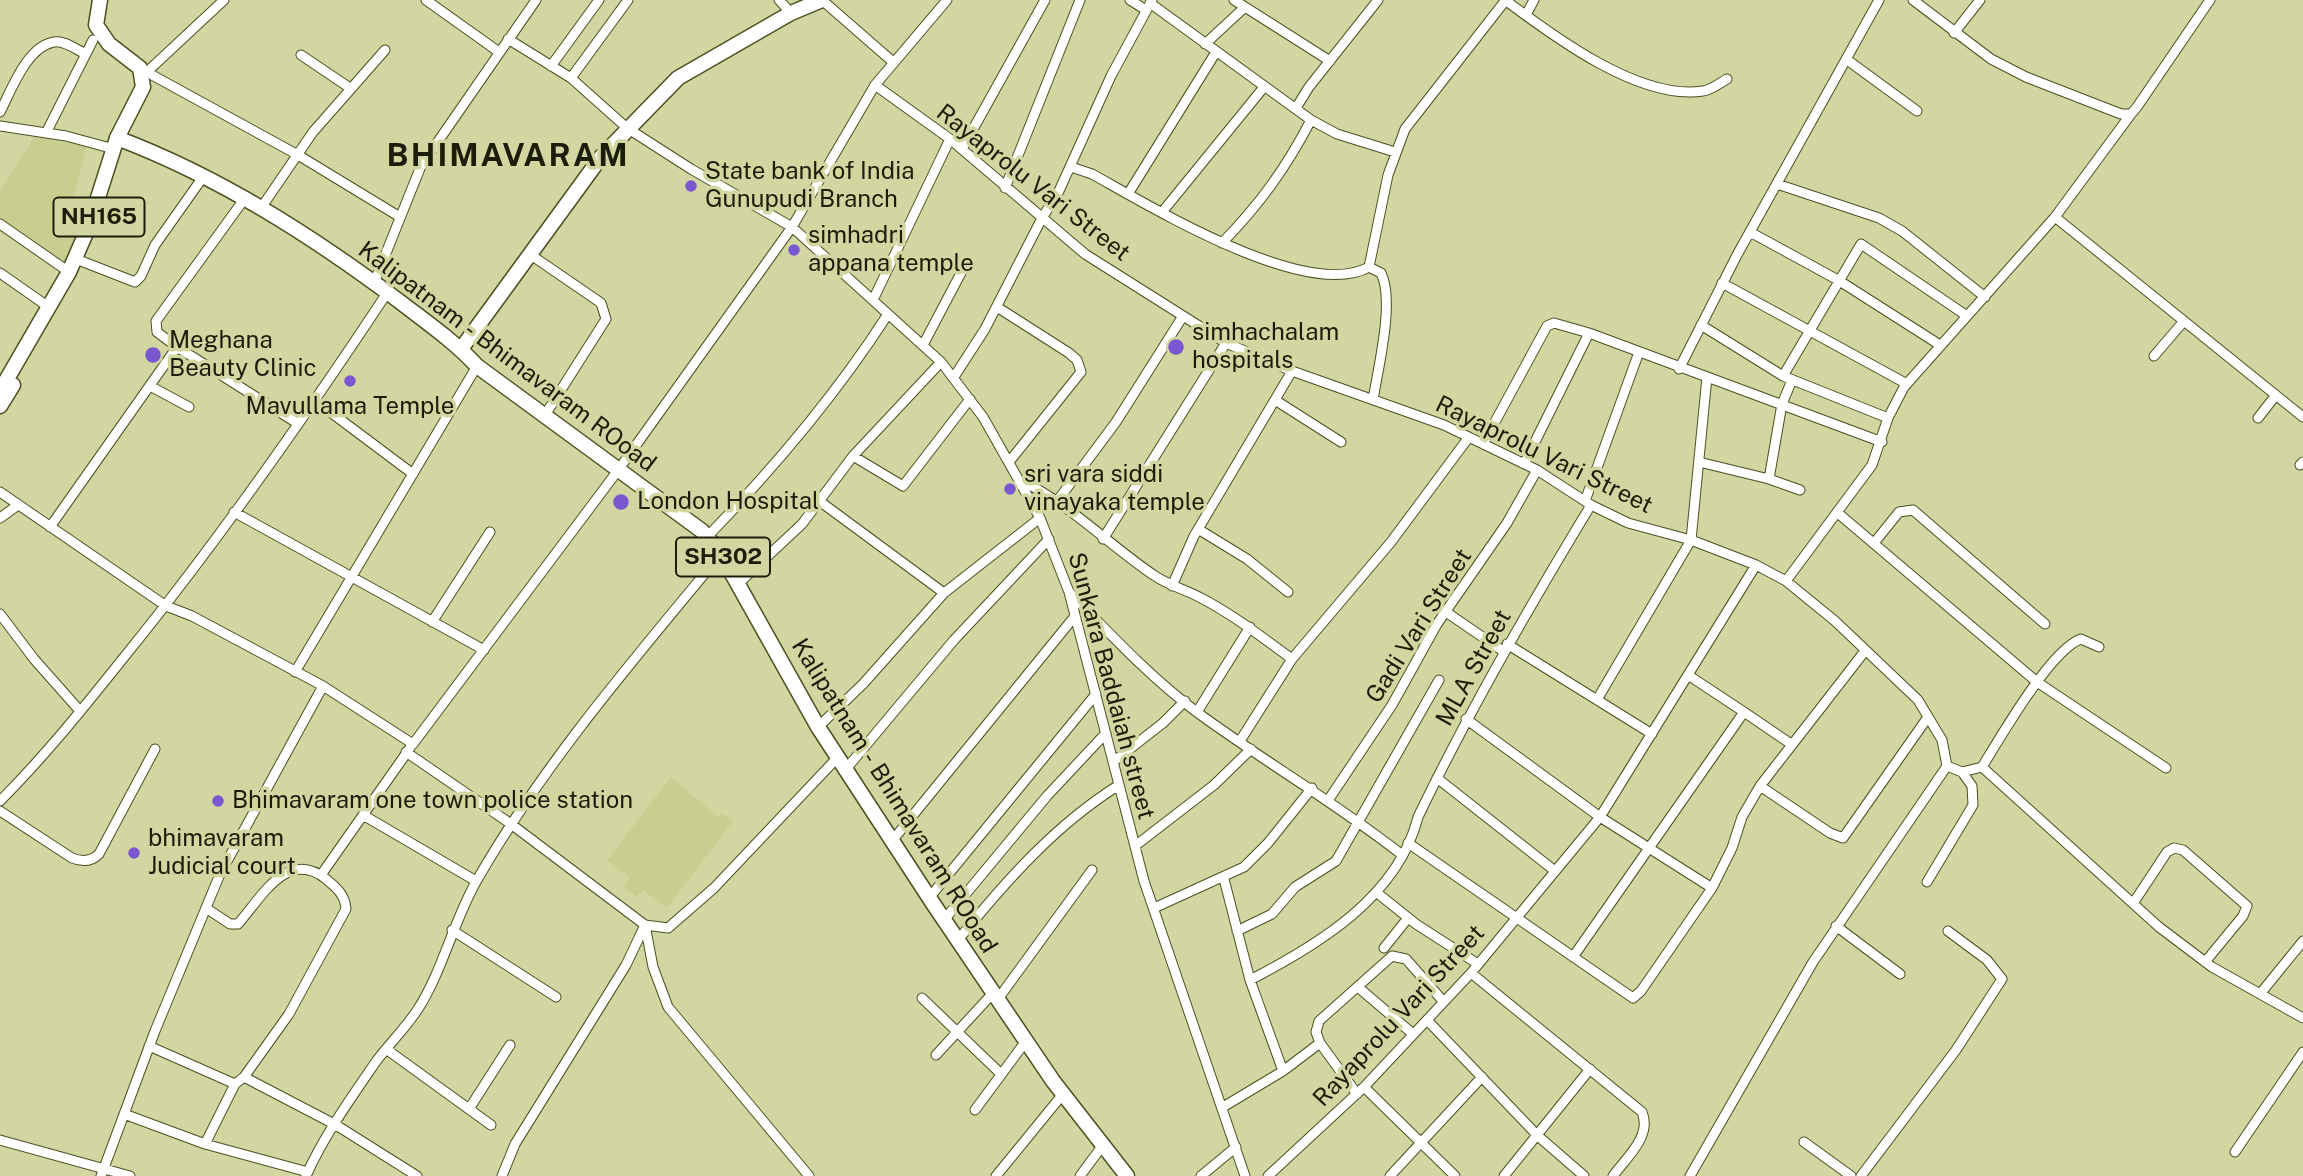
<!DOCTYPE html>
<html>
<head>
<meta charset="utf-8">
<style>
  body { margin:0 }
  canvas { display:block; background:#d2d7a2 }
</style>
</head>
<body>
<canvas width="2303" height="1176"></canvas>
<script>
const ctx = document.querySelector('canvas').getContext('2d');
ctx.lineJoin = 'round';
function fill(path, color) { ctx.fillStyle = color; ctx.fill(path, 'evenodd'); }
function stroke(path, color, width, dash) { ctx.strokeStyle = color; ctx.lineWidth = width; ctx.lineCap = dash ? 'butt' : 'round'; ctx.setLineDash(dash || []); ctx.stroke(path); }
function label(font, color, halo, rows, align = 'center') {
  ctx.font = font + ' "Public Sans",sans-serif'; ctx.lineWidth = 7; ctx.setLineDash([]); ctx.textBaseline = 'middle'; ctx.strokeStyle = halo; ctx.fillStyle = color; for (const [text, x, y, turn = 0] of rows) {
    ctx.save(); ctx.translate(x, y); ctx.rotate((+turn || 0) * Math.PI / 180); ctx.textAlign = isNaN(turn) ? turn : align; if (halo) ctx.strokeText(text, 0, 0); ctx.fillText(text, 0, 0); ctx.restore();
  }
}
fill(new Path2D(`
  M 34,137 L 86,146 L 70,212 L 82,220 L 66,267 L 0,220 L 0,192 Z
  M 671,777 L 718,817 L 722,813 L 733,821 L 667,908 L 643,890 L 637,897 L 624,887 L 630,878 L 607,860 Z`), '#c8cd90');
const minor = new Path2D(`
  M 426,0 L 499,52
  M 779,0 L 791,13
  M 822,0 L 893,62
  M 1130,0 L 1146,10
  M 1234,0 L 1330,61
  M 1505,0 C 1553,36 1640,101 1703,91 C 1711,90 1720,83 1727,79
  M 1913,0 L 1991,59 L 2026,77 L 2121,114 L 2131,114 L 2137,107 L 2210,0
  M 1150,3 L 1311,120 L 1337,134 L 1395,152
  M 1526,15 L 1534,0
  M 1954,33 L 1980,0
  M 508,39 L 571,78 L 627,128 L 691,169 L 792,227 L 941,362 L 983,417 L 1013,470 L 1040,518 L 1069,592 L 1144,881 L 1245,1176
  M 1205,44 L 1245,7
  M 301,55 L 350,88
  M 1846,59 L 1917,111
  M 551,66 L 599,0
  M 149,70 L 224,0
  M 152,75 L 298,155 L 400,217
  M 571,78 L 628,0
  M 875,85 L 950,139 L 1085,254 L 1226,343 L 1292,371 L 1444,425 L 1537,470 L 1591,505 L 1628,523 L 1691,540 L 1756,565 L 1600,817 L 1471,973 L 1364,1087 L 1268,1176
  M 1296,108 L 1309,87 L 1378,0
  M 0,112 C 11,91 27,46 54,42 C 64,40 77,50 86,54
  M 2131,114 L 2055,217 L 2303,417
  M 0,126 L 66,136 L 114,149
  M 46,133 L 93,40
  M 962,149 L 1045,0
  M 1071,167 L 1092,174 C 1150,206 1307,302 1369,267
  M 1777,184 L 1879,218 L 1902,231 L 1985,297
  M 1005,188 L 1080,0
  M 1128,194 L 1216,52
  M 261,208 L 313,132 L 385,50
  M 1163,211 L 1264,87
  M 0,224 L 69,272
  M 1750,232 L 1838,280 L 1940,345
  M 1222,243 C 1260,204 1286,168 1311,120
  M 531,255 L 601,303 L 606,319 L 545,415
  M 81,261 L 135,282 L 141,276 L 155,245 L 203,177
  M 1369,267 L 1388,175 L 1405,129 L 1505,1
  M 1369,267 L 1381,273 C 1395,301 1378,368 1373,400
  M 0,273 L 50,308
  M 374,283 L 421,166 L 536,0
  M 1722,283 L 1907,384
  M 873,300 L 950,139
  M 997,307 L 1069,353 L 1077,360 L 1081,372 L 1009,462
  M 1701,325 L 1783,376 L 1888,418
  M 923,345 L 962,271
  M 177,347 L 297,423
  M 2154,356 L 2184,321
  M 1679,369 L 1737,255 L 1879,0
  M 1783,376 L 1861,244 L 1967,316
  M 954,377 L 985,329 L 1042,218 L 1059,191 L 1111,76 L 1152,0
  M 150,386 L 189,407
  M 313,399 L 413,474
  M 1275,400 L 1341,442
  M 2258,418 L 2276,395
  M 1483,444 L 1547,326 L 1554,323 L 1589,333
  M 853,456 L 903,486 L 970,399
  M 1699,462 L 1769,479 L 1800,490
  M 1524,464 L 1589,333 L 1882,442
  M 2300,465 L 2303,462
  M 1769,479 L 1782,404 L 1792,380
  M 1020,480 C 1070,504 1109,545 1155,576 C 1170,586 1187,590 1203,599 C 1235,616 1263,638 1292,659
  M 0,492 L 166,606 L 192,616 L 323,686
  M 818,500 L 944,593
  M 1058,500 L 1116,422 L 1183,316
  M 1585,501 L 1639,352
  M 234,512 L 484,650
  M 1839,514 L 2037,682 L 2166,768
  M 0,518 L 18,505
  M 50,527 L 177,347 L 157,332 L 156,321 L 245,198
  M 1198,529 L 1247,559 L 1288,592
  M 707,537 C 774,468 836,395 888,314
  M 1103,539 L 1226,343
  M 1874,543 L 1899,512 L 1913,510 L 2045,624
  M 1786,581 L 1872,465 L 1888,418 L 1904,387 L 2055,217
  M 739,583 L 802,524 L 853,456 L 941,362
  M 1172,586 L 1194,536 L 1292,371
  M 1069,592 C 1110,634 1151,678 1198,713 C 1265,762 1336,803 1401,854
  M 1446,612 L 1503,651
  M 0,614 L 34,659 L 80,711
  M 432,622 L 490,532
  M 1507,644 L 1652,734
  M 295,672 L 477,366
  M 1688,675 L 1744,712
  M 1598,698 L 1691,540 L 1707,377
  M 1197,712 L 1250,627
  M 1466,719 L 1600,817 L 1712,888
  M 818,727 L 863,684 L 944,593 L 1040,518
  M 1240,741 L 1292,659 L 1391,542 L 1469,437
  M 406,752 L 511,824 L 645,925 L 626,965 L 515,1144 L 502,1176
  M 1113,762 L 1163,723 L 1185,701
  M 1947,766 L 1962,772 L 1982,767 L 2159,927 L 2212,967 L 2303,1018
  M 1982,767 C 2000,738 2051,649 2081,639 L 2099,647
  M 846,769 L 954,640 L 1049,539
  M 1437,778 L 1555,871
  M 1760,786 L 1830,833 L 1843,838 L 1928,717
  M 1329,799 L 1392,705 L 1437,624 L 1507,523 L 1537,470
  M 0,801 C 45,756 85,706 125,656 C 219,540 305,417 387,293
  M 0,811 L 72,858 C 82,862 91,862 99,854 L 155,749
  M 363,815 L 476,881
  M 892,841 L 1075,616
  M 1408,843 L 1633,998 L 1641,991 L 1712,888 L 1732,848 L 1742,817 L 1760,786 L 1865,651
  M 1135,846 L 1214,785 L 1251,749
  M 321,875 L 410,748
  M 1224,879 L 1250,980 L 1283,1071
  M 1927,882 L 1973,805 L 1972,786 L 1962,772
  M 1376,892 L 1416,924 L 1478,964
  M 929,898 L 1096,694
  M 2134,902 L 2167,852 L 2174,848 L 2183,850 L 2247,906 L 2243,916 L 2205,962
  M 1154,908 L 1244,867 L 1268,843 L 1312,788
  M 944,920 L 1047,796 L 1106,733
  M 1836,926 L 1900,974
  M 452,930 L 556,997
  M 1237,931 L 1272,914 L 1295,887 L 1336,861 L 1439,680
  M 958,940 C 1005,882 1055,825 1119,785
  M 1384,948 L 1408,918
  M 1573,957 L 1744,712 L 1791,744
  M 1471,973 L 1642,1112 C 1652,1136 1627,1157 1613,1176
  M 1250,980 C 1318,945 1398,897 1418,817 C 1470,709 1529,607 1591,505
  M 1359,988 L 1413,1034
  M 2260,994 L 2303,941
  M 922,998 L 1001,1074
  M 998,999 L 1092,870
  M 1427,1020 L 1538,1136 L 1584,1176
  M 1320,1043 L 1357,1094
  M 149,1046 L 235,1084
  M 386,1049 L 491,1125
  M 936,1055 L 993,993
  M 244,1077 L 336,1125 L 417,1176
  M 1364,1087 L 1455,1176
  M 1223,1107 L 1283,1071 L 1320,1043 L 1316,1032 L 1319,1021 L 1392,956 L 1406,959 L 1443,1001
  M 469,1109 L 510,1045
  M 975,1110 L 1026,1041
  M 124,1114 L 205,1144 L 308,1172
  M 0,1140 L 130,1176
  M 1804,1142 L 1851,1176
  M 205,1144 L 235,1084 L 244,1077 L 289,1014 L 346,909 C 345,895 337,888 326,879 C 287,848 261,898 238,924 L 230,924 L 206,908
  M 2235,1152 L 2303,1052
  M 101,1176 L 155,1031 L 220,874 L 323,686 L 413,744 L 619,469 L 792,227 L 875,85 L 947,0
  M 306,1176 C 323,1137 351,1098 375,1063 C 388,1045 405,1029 418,1009 C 443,970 453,922 477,880 C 545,762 635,658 721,554
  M 809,1176 L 668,1007 L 653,967 L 645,925 L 668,928 L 714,888 L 838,757
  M 996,1176 L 1063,1094
  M 1080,1176 L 1103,1145
  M 1201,1176 L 1236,1147
  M 1390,1176 L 1482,1077
  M 1504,1176 L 1590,1069
  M 1690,1176 L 1813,962 L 1947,766 L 1942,740 L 1918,700 L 1835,621 L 1786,581 L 1756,565
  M 1861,1176 L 1956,1050 L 2002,979 L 1987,960 L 1948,931`);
const primary = new Path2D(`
  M 117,138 C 220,177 312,236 399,301 C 426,322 454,341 477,366 L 702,531 L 721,554 L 818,727 L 932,902 L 1053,1081 L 1127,1176
  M 461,349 L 601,157 L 678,78 L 791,13 L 822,0`);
const trunk = new Path2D(`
  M 0,391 L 69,272 L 89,226 L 117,138 L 143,87 L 140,68 L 109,44 L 96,25 L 100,0
  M 0,406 L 13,385`);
stroke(minor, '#4c4f1e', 11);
stroke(primary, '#4c4f1e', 17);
stroke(trunk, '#4c4f1e', 17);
stroke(minor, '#fff', 9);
stroke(primary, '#fff', 14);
stroke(trunk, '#fff', 14);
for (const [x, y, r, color] of [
  [691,186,7,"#7957d1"],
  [794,250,7,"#7957d1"],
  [1176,347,9,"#7957d1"],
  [153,355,9,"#7957d1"],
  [350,381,7,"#7957d1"],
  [1010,489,7,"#7957d1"],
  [621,502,9,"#7957d1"],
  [218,801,7,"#7957d1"],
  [134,853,7,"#7957d1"]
]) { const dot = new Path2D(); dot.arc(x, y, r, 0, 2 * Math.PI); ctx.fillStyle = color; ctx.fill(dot); stroke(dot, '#d2d7a2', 2.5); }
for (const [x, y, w] of [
  [99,217,91],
  [723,557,94]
]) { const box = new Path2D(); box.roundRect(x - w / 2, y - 19.5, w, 39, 5); ctx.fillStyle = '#d2d7a2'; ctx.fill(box); stroke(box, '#1c1e09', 2); }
label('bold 23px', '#1c1e09', null, [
  ["NH165",99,217],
  ["SH302",723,557]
]);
label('24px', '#1c1e09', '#d2d7a2', [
  ["State bank of India",705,172],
  ["Gunupudi Branch",705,200],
  ["simhadri",808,236],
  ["appana temple",808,264],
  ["simhachalam",1192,333],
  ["hospitals",1192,361],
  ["Meghana",169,341],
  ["Beauty Clinic",169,369],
  ["Mavullama Temple",350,407,"center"],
  ["sri vara siddi",1024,475],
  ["vinayaka temple",1024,503],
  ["London Hospital",637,502],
  ["Bhimavaram one town police station",232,801],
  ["bhimavaram",148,839],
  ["Judicial court",148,867]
], 'left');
label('24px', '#1c1e09', '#d2d7a2', [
  ["Rayaprolu Vari Street",1033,183,38],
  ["Kalipatnam - Bhimavaram ROoad",507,357,37],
  ["Rayaprolu Vari Street",1544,455,26],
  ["Gadi Vari Street",1419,626,-58],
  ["MLA Street",1474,668,-61],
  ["Sunkara Baddaiah street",1111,686,75],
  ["Kalipatnam - Bhimavaram ROoad",894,796,58],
  ["Rayaprolu Vari Street",1399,1016,-47]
]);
ctx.letterSpacing = '2px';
label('bold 32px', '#1c1e09', '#d2d7a2', [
  ["BHIMAVARAM",508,156]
]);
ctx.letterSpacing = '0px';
</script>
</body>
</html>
